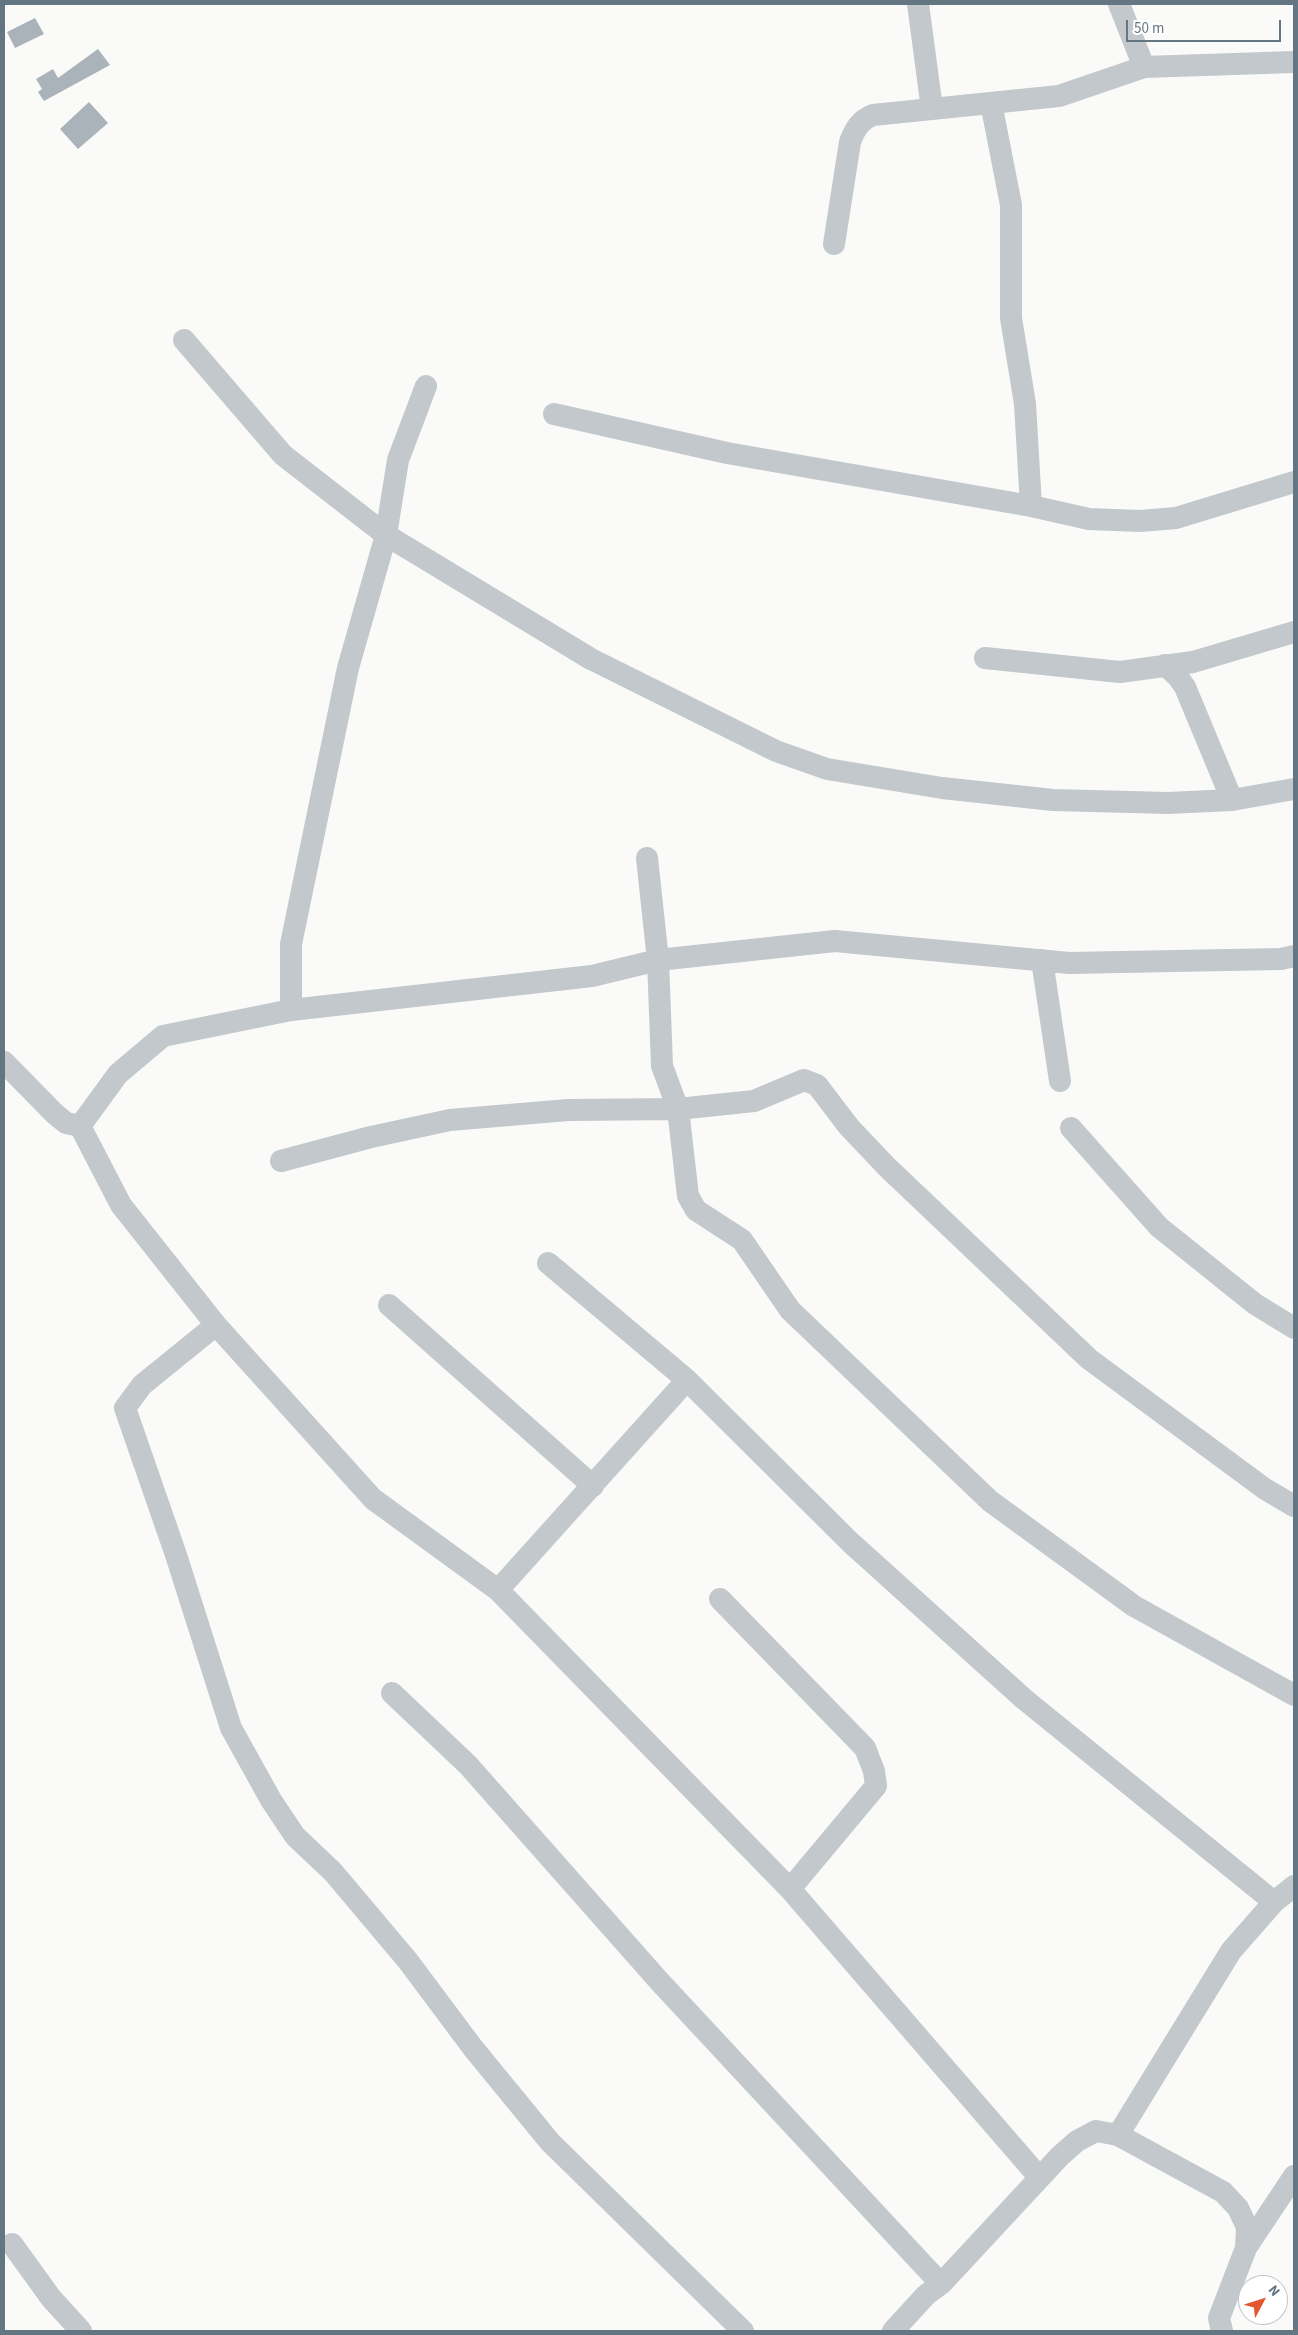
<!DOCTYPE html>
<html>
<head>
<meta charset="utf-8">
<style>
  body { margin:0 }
  #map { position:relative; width:1298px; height:2335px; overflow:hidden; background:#fafaf8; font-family:"Source Sans 3",sans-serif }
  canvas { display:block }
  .frame { position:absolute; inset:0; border:5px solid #657683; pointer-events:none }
  .north { position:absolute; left:1238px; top:2275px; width:50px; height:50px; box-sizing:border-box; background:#fff; border:1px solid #c1c8cd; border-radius:50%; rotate:50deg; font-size:14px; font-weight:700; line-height:20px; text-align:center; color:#657683 }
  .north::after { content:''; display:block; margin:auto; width:18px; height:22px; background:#e4572e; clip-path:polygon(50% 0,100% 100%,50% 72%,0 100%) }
  .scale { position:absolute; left:1126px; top:20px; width:155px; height:22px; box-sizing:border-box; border:2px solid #657683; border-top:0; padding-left:6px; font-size:15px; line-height:18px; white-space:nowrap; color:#657683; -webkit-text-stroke:4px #fff; paint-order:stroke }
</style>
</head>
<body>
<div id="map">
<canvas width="1298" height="2335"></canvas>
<div class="frame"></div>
<div class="north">N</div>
<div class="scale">50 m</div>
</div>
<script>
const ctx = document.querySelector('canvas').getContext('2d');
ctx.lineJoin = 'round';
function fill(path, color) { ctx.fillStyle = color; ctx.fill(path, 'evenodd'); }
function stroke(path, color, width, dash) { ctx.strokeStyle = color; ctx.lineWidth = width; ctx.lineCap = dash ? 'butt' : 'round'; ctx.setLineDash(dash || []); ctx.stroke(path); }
fill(new Path2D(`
  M 35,18 L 44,34 L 15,48 L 7,32 Z
  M 98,49 L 110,65 L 44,101 L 38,92 L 42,89 L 36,79 L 53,69 L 58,78 Z
  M 89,102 L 108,123 L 78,149 L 60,129 Z`), '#aab3b9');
stroke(new Path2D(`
  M 918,4 L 932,109
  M 1119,4 L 1144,67
  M 991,103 L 1011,205 L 1011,318 L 1025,404 L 1031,506
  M 834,244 L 850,142 C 855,129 860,120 873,115 L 1059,96 L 1144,67 L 1294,62
  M 184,340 L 283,455 L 386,535 L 591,659 L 776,751 L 827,769 L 942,788 L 1053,800 L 1168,803 L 1232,800 L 1294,789
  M 554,414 L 727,453 L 1031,506 L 1089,519 L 1140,521 L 1176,518 L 1294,482
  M 985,658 L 1120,672 L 1193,662 L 1294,632
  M 1165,665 L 1178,677 L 1185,687 L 1232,800
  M 647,858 L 658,960 L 662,1066 L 678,1109 L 688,1196 L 696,1210 L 742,1240 L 790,1310 L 990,1501 L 1134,1606 L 1294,1695
  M 1042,960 L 1060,1081
  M 291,1010 L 291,944 L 348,668 L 386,535 L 398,460 L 426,386
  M 4,1062 L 54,1113 L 66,1123 L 80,1126
  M 80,1126 L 121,1205 L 216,1325 L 373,1499 L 498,1590 L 790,1889 L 1039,2177
  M 80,1126 L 118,1074 L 163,1036 L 291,1010 L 592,976 L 658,960 L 835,941 L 1069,963 L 1281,959 L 1294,956
  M 1071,1128 L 1159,1227 L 1255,1304 L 1294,1328
  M 281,1161 L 371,1137 L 450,1120 L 568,1110 L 678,1109 L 754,1101 L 804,1080 L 817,1085 L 849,1127 L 887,1167 L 1089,1359 L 1265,1489 L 1294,1506
  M 548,1263 L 687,1380 L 850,1542 L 1024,1699 L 1274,1902
  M 389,1305 L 593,1486
  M 216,1325 L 142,1385 L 125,1408 L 176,1555 L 231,1728 L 271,1800 L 295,1836 L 333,1872 L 408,1961 L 473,2048 L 550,2142 L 743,2331
  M 498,1590 L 687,1380
  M 720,1599 L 865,1748 L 874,1771 L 876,1786 L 790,1889
  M 392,1693 L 468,1765 L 660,1982 L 941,2284
  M 1118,2135 L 1231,1951 L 1274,1902 L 1294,1886
  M 12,2244 L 51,2298 L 81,2331
  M 1246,2248 L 1294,2176
  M 893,2331 L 926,2295 L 941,2284 L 1060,2156 L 1077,2141 L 1096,2131 L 1118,2135 L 1223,2192 L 1238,2208 L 1247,2227 L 1246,2248 L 1219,2318 L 1222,2331`), '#c3c8cc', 22);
</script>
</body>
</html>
